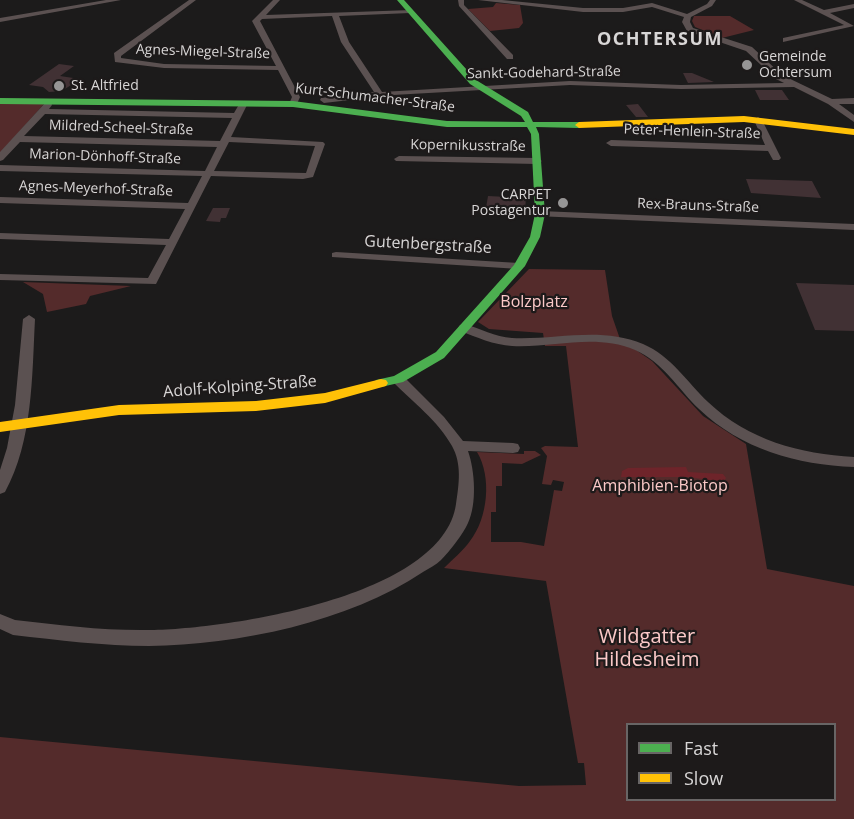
<!DOCTYPE html>
<html>
<head>
<meta charset="utf-8">
<style>
  body { margin:0 }
  #map { position:relative; width:854px; height:819px; overflow:hidden; background:#1c1b1b; font-family:"Open Sans",sans-serif }
  canvas { display:block }
  .legend { position:absolute; left:626px; top:723px; width:210px; height:78px; box-sizing:border-box; background:#1d1a1a; border:2px solid #686565; margin:0; padding:8px 10px; list-style:none; font-size:18px; color:#d8d6d6 }
  .legend li { display:flex; align-items:center; gap:12px; height:30px }
  .legend b { width:30px; border:2px solid #686565 }
</style>
</head>
<body>
<div id="map">
<canvas width="854" height="819"></canvas>
<ul class="legend">
<li><b style="height:8px;background:#4caf50"></b>Fast</li>
<li><b style="height:8px;background:#ffc107"></b>Slow</li>
</ul>
</div>
<script>
const ctx = document.querySelector('canvas').getContext('2d');
ctx.lineJoin = 'round';
function fill(path, color) { ctx.fillStyle = color; ctx.fill(path, 'evenodd'); }
function stroke(path, color, width, dash) { ctx.strokeStyle = color; ctx.lineWidth = width; ctx.lineCap = dash ? 'butt' : 'round'; ctx.setLineDash(dash || []); ctx.stroke(path); }
function label(font, color, halo, rows, align = 'center') {
  ctx.font = font + ' "Open Sans",sans-serif'; ctx.lineWidth = 4.5; ctx.setLineDash([]); ctx.textBaseline = 'middle'; ctx.strokeStyle = halo; ctx.fillStyle = color; for (const [text, x, y, turn = 0] of rows) {
    ctx.save(); ctx.translate(x, y); ctx.rotate((+turn || 0) * Math.PI / 180); ctx.textAlign = isNaN(turn) ? turn : align; if (halo) ctx.strokeText(text, 0, 0); ctx.fillText(text, 0, 0); ctx.restore();
  }
}
fill(new Path2D(`
  M 496,3 L 520,5 L 523,23 L 519,28 L 490,31 L 468,9 L 493,7 Z
  M 694,16 L 730,16 L 754,30 L 722,38 L 695,27 L 692,21 Z
  M 0,104 L 44,104 L 0,153 Z
  M 529,269 L 605,270 L 612,316 L 620,339 L 652,361 L 703,416 L 746,444 L 767,569 L 854,586 L 854,819 L 0,819 L 0,737 L 519,786 L 586,785 L 584,763 L 578,763 L 546,581 L 444,568 C 452,560 463,551 470,541 C 488,518 492,477 477,452 L 524,454 L 524,451 L 535,451 L 541,455 L 522,464 L 502,463 L 502,486 L 496,486 L 496,512 L 491,512 L 491,542 L 521,542 L 544,546 L 554,490 L 562,491 L 564,482 L 553,480 L 551,485 L 542,484 L 547,456 L 541,448 L 545,446 L 578,447 L 566,346 L 545,346 L 543,333 L 489,329 L 478,322 ZM 628,724 L 834,724 L 834,800 L 628,800 Z
  M 23,282 L 131,286 L 90,296 L 86,304 L 47,312 L 43,294 Z`), '#542b2b');
fill(new Path2D(`
  M 686,467 L 688,472 L 723,474 L 726,478 L 723,482 L 689,477 L 621,477 L 622,471 L 628,468 Z`), '#6e242a');
fill(new Path2D(`
  M 59,64 L 74,66 L 60,76 L 80,79 L 62,91 L 49,92 L 43,87 L 29,85 Z
  M 683,73 L 692,73 L 714,82 L 688,83 Z
  M 755,90 L 782,90 L 789,100 L 760,100 Z
  M 638,104 L 648,117 L 636,117 L 626,105 Z
  M 746,179 L 812,181 L 821,198 L 751,193 Z
  M 488,196 L 526,198 L 525,210 L 486,208 Z
  M 213,208 L 230,208 L 226,218 L 221,218 L 220,222 L 206,221 Z
  M 796,283 L 854,285 L 854,331 L 815,330 Z`), '#413134');
fill(new Path2D(`
  M 106,0 L 121,0 L 0,22 L 0,18 Z
  M 189,0 L 196,0 L 125,53 L 121,56 L 121,58 L 164,64 L 276,66 L 252,21 L 273,0 L 280,0 L 266,15 L 412,10 L 410,13 L 339,16 L 349,42 L 382,92 L 570,81 L 681,85 L 784,83 L 776,79 L 746,51 L 687,31 L 682,22 L 684,17 L 652,7 L 623,12 L 583,12 L 478,0 L 502,0 L 583,8 L 623,8 L 652,3 L 687,14 L 707,4 L 710,0 L 716,0 L 712,6 L 691,17 L 690,22 L 693,28 L 752,47 L 782,75 L 832,99 L 854,98 L 854,104 L 839,104 L 854,115 L 854,122 L 828,104 L 794,87 L 681,89 L 570,85 L 393,95 L 324,103 L 320,100 L 321,98 L 374,92 L 341,42 L 332,16 L 262,19 L 260,21 L 300,97 L 296,106 L 293,107 L 289,104 L 292,97 L 278,70 L 164,68 L 115,62 L 114,53 Z
  M 458,0 L 464,0 L 464,5 L 513,55 L 513,59 L 507,59 L 459,6 Z
  M 794,0 L 802,0 L 824,10 L 854,4 L 854,8 L 830,13 L 854,26 L 783,42 L 783,38 L 844,25 Z
  M 241,101 L 248,103 L 231,137 L 323,142 L 325,144 L 313,177 L 303,179 L 211,176 L 156,284 L 0,280 L 0,274 L 148,278 L 166,245 L 0,239 L 0,233 L 169,239 L 185,209 L 0,203 L 0,197 L 188,203 L 202,176 L 0,171 L 0,165 L 205,171 L 217,147 L 20,142 L 3,160 L 0,161 L 0,152 L 45,103 L 51,103 L 52,105 L 49,109 L 234,113 ZM 45,114 L 232,118 L 220,141 L 24,136 ZM 229,142 L 315,146 L 306,173 L 214,171 Z
  M 758,117 L 762,120 L 781,158 L 779,160 L 773,160 L 768,151 L 611,146 L 606,143 L 611,140 L 765,145 L 754,120 Z
  M 399,156 L 537,158 L 542,161 L 537,164 L 396,161 L 394,159 Z
  M 540,211 L 854,224 L 854,230 L 536,216 L 535,214 Z
  M 336,252 L 519,263 L 525,266 L 519,269 L 332,257 L 332,253 Z
  M 29,315 L 35,319 C 32,376 33,441 5,492 L 0,494 L 0,470 L 7,448 L 15,405 L 23,319 Z
  M 464,324 C 480,328 495,337 512,338 C 557,340 600,326 643,344 C 671,356 687,382 708,402 C 748,440 800,454 854,457 L 854,467 C 797,465 741,449 699,409 C 678,389 663,362 635,350 C 595,333 554,348 512,346 C 494,345 476,337 460,331 L 458,328 L 460,325 Z
  M 398,375 L 403,376 L 444,417 L 463,441 L 513,443 L 518,444 L 520,448 L 518,452 L 513,453 L 468,451 C 475,471 477,504 468,523 C 463,534 450,551 441,560 C 436,565 429,568 423,572 C 349,622 237,645 149,646 C 104,646 58,640 13,635 L 0,629 L 0,614 L 15,620 C 60,625 105,631 151,630 C 227,629 443,597 456,504 C 459,484 462,464 452,446 C 438,421 413,402 393,382 L 392,379 Z`), '#5b5151');
fill(new Path2D(`
  M 397,0 L 404,0 L 476,80 L 528,112 L 533,122 L 579,122 L 583,125 L 579,128 L 536,127 L 539,134 L 545,214 L 540,237 L 525,266 L 444,358 L 403,382 L 381,387 L 374,383 L 376,380 L 394,376 L 436,352 L 514,265 L 530,237 L 535,214 L 531,134 L 527,127 L 447,127 L 293,107 L 0,104 L 0,98 L 293,101 L 447,121 L 525,122 L 521,116 L 470,84 Z`), '#4caf50');
fill(new Path2D(`
  M 744,116 L 854,129 L 854,135 L 744,122 L 579,128 L 575,125 L 579,122 Z
  M 381,379 L 386,380 L 388,383 L 386,386 L 325,403 L 256,411 L 119,415 L 0,432 L 0,422 L 119,405 L 256,401 L 325,393 Z`), '#ffc107');
for (const [x, y, r, color] of [
  [747,65,6,"#969595"],
  [59,86,6,"#969595"],
  [563,203,6,"#969595"]
]) { const dot = new Path2D(); dot.arc(x, y, r, 0, 2 * Math.PI); ctx.fillStyle = color; ctx.fill(dot); stroke(dot, '#1d1a1a', 2); }
label('14px', '#d8d6d6', '#1d1a1a', [
  ["Agnes-Miegel-Straße",203,52,2],
  ["Sankt-Godehard-Straße",544,73,-1],
  ["Kurt-Schumacher-Straße",375,98,7],
  ["Mildred-Scheel-Straße",121,128,2],
  ["Peter-Henlein-Straße",692,132,2],
  ["Kopernikusstraße",468,146,1],
  ["Marion-Dönhoff-Straße",105,157,2],
  ["Agnes-Meyerhof-Straße",96,189,2],
  ["Rex-Brauns-Straße",698,206,2]
]);
label('14px', '#d8d6d6', '#1d1a1a', [
  ["Gemeinde",759,57],
  ["Ochtersum",759,73],
  ["St. Altfried",71,86],
  ["CARPET",551,195,"right"],
  ["Postagentur",551,211,"right"]
], 'left');
label('16px', '#d8d6d6', '#1d1a1a', [
  ["Gutenbergstraße",428,245,3],
  ["Adolf-Kolping-Straße",240,387,-4]
]);
label('16px', '#fbc9c8', '#1d1a1a', [
  ["Bolzplatz",534,302],
  ["Amphibien-Biotop",660,486]
]);
ctx.letterSpacing = '1.5px';
label('bold 18px', '#d8d6d6', '#1d1a1a', [
  ["OCHTERSUM",660,40]
]);
ctx.letterSpacing = '0px';
label('20px', '#fbc9c8', '#1d1a1a', [
  ["Wildgatter",647,637],
  ["Hildesheim",647,660]
]);
</script>
</body>
</html>
